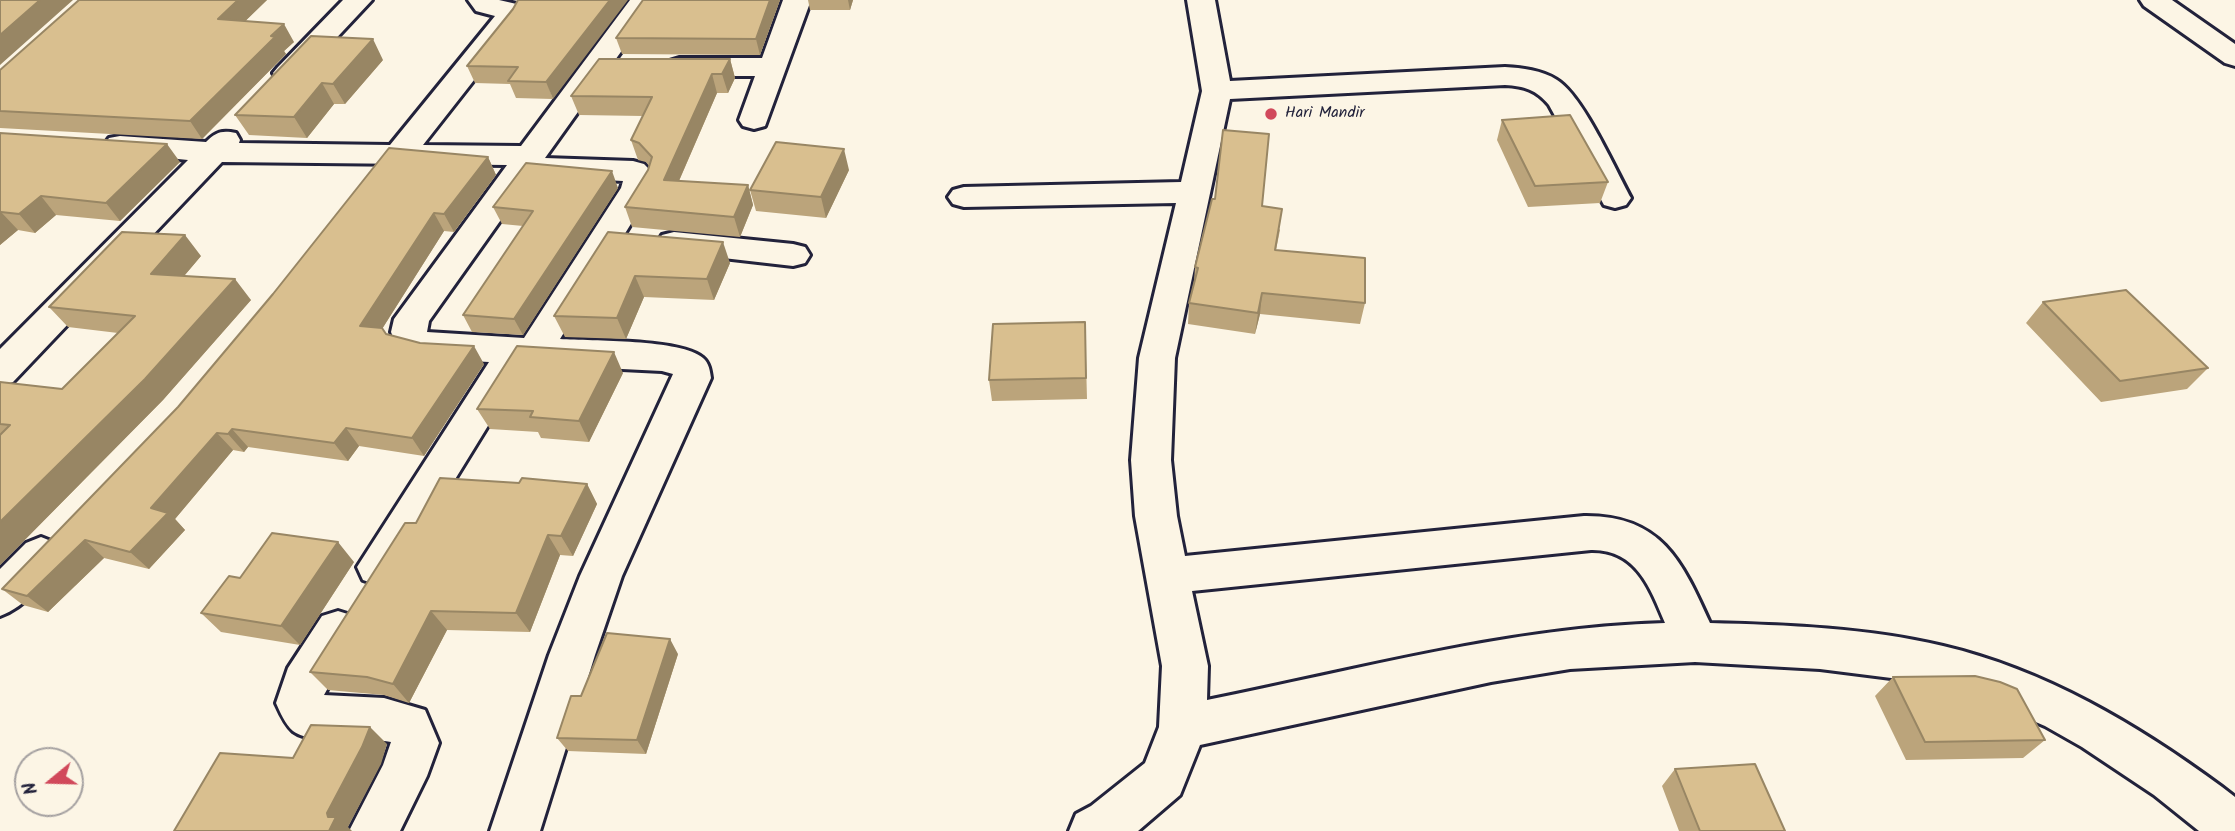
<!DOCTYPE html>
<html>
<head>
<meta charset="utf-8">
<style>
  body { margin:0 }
  #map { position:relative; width:2235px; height:831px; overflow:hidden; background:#fcf5e5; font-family:Kalam,sans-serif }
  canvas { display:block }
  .north { position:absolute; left:14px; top:747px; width:70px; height:70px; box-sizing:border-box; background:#fcf5e5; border:2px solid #a5a1a1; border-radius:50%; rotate:251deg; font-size:19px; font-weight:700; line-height:28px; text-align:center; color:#22223b }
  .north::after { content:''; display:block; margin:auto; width:24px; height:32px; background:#d1495b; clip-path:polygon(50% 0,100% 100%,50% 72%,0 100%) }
</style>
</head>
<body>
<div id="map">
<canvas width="2235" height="831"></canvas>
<div class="north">N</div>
</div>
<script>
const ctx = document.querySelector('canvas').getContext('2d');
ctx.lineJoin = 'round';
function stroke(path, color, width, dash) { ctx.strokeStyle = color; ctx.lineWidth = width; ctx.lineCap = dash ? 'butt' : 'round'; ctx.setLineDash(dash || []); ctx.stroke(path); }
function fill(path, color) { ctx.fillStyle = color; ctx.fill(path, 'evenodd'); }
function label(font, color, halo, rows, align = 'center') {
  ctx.font = font + ' Kalam,sans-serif'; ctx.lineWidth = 5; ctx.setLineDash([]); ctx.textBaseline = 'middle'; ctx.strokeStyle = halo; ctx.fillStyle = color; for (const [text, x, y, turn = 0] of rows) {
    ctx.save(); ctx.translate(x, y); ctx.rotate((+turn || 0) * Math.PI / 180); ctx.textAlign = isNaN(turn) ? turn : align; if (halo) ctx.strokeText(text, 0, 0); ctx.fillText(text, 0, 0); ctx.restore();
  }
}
const minor = new Path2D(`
  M 343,0 L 372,0 L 298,79 L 288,82 L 278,79 L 273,73 L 278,67 Z
  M 468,0 L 499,0 L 521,5 L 525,11 L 518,24 L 423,145 L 521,146 L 630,0 L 658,0 L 545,158 L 633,161 L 644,164 L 656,176 L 653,188 L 560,339 C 591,341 682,339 703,358 C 709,363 710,371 711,378 L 622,576 L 595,655 L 540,831 L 490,831 L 549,655 L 580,576 L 673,374 L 662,371 L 522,364 L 524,367 L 518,377 L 393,580 L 378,585 L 363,580 L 357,567 L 489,362 L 432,359 L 398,350 L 391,332 L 394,319 L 507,165 L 222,162 L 13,382 L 0,386 L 0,349 L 188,160 L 109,152 L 104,145 L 109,138 L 120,136 L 206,142 C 216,132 222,130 236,133 L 240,140 L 239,143 L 390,145 L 495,16 L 476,11 ZM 532,176 L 623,181 L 621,188 L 524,338 L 427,332 L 429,321 Z
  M 783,0 L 811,0 L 765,126 L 754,129 L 743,126 L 739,120 L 755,76 L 679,76 L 669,73 L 665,67 L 669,61 L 679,58 L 762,58 Z
  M 1187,0 L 1215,0 L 1230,81 L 1505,67 C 1522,68 1542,70 1557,80 C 1583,96 1615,169 1631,198 L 1626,205 L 1615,208 L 1604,205 L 1549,105 C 1537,90 1524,86 1505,85 L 1230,99 L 1175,358 L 1171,460 L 1177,516 L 1185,556 L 1584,516 C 1661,515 1682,561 1710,623 C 1787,625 1868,628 1943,646 C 2045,670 2138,725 2222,787 L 2235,797 L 2235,831 L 2199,831 L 2154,795 L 2082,747 L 2045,726 L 1980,698 L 1915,681 L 1820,669 L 1695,662 L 1570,669 L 1491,682 L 1200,745 L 1180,795 L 1138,831 L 1069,831 L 1076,814 L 1091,806 L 1145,763 L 1159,727 L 1162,666 L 1135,516 L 1131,460 L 1139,358 L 1176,203 L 964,207 L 953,204 L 948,197 L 953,190 L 964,187 L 1181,182 L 1202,91 ZM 1591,550 C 1636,549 1650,587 1665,623 C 1512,627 1357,670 1207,700 L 1208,666 L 1192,591 Z
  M 2140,0 L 2172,0 L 2235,44 L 2235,66 L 2225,63 L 2144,6 Z
  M 674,232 L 793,244 L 805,247 L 810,255 L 805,263 L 793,266 L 662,251 L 657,243 L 662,235 Z
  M 41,537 L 56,543 L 62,555 C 50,579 25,607 0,616 L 0,569 L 26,543 Z
  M 338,611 L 354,616 L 360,630 L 324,695 L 384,698 L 425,710 L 439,743 L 427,776 L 400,831 L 349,831 L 383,765 L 391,742 C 365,737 313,746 293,731 C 285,724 280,712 276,703 L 288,668 L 322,616 Z`);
stroke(minor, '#22223b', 6);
fill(minor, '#fcf5e5');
fill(new Path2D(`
  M 79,0 L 267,0 L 245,21 L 294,42 L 284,51 L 286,54 L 202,139 L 0,128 L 0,70 Z
  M 518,0 L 553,99 L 516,98 L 510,84 L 475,83 L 467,66 L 513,9 Z
  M 643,0 L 780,0 L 760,55 L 622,54 L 616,38 Z
  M 808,0 L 853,0 L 850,10 L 810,10 Z
  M 730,59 L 735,78 L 728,93 L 717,93 L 679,181 L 748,185 L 753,205 L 740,237 L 632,227 L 625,207 L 648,170 L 649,166 L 646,162 L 638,160 L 631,140 L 643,116 L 579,115 L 571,96 Z
  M 383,60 L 345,104 L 334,104 L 307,138 L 249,135 L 235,115 Z
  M 1502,120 L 1608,182 L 1600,203 L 1528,207 L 1497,140 Z
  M 0,133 L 180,162 L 120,221 L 56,215 L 35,233 L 18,230 L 0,245 Z
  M 488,157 L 496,175 L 454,232 L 444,231 L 382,329 L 386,335 L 484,364 L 424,456 L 359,446 L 348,461 L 248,447 L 244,452 L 233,450 L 175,519 L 185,530 L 149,569 L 104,558 L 48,612 L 23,605 L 2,589 Z
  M 849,170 L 826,218 L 756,211 L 750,190 Z
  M 618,188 L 523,335 L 472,332 L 463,315 L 523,226 L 502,224 L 493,207 Z
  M 1215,199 L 1262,206 L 1280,230 L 1276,250 L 1365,303 L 1360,324 L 1260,314 L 1255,334 L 1188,324 L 1189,303 L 1194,281 L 1195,267 Z
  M 608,232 L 730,263 L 714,300 L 644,297 L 626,339 L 565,337 L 554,316 Z
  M 201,256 L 184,276 L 251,300 L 163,400 L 0,565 L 0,382 L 62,389 L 118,333 L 68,327 L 49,307 Z
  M 2043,302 L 2208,368 L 2187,389 L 2101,402 L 2026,323 Z
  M 1085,322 L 1087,399 L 992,401 L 989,380 Z
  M 623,373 L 589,442 L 541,438 L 538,432 L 490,429 L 477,409 Z
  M 519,483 L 587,484 L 597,504 L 573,556 L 560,555 L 530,632 L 447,630 L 409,703 L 384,695 L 328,690 L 310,672 L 416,523 Z
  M 354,562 L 300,645 L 221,632 L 201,613 L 240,578 Z
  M 678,654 L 646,754 L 568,751 L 557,738 L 581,696 Z
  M 1893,677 L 2045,740 L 2023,758 L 1906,760 L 1875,696 Z
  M 1675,769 L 1785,831 L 1679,831 L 1662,786 Z`), '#bba47b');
fill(new Path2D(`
  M 40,0 L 73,0 L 0,65 L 0,35 Z
  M 238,0 L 267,0 L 229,37 L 218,19 Z
  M 610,0 L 628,0 L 553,99 L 546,82 Z
  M 770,0 L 780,0 L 760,55 L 756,39 Z
  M 848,0 L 853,0 L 850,10 Z
  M 284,24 L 294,42 L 284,51 L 286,54 L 202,139 L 190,121 Z
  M 373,39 L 383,60 L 345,104 L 333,84 Z
  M 730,59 L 735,78 L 728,93 L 722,74 Z
  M 712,74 L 717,93 L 671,199 L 664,180 Z
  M 322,83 L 334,104 L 307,138 L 294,117 Z
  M 167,144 L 180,162 L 120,221 L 106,203 Z
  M 844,149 L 849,170 L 826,218 L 821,197 Z
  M 488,157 L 496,175 L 454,232 L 444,214 Z
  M 612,171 L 618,188 L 523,335 L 514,319 Z
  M 748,185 L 753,205 L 740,237 L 734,217 Z
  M 41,196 L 56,215 L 35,233 L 19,214 Z
  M 1,212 L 18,230 L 0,245 L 0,213 Z
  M 434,213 L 444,231 L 382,329 L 360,326 Z
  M 185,235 L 201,256 L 168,295 L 151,274 Z
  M 723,242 L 730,263 L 714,300 L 707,279 Z
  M 635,276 L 644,297 L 626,339 L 617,318 Z
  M 235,279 L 251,300 L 163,400 L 0,565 L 0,522 Z
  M 1262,293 L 1260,314 L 1255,334 L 1258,313 Z
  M 474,346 L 484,364 L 424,456 L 412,438 Z
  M 614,352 L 623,373 L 589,442 L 579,421 Z
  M 346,428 L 359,446 L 348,461 L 334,443 Z
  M 232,429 L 248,447 L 244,452 L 228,434 Z
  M 217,433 L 233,450 L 175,519 L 185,530 L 149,569 L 130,552 L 151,508 Z
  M 587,484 L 597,504 L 573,556 L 561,536 Z
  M 548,535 L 560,555 L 530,632 L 516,613 Z
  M 85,540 L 104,558 L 48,612 L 27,596 Z
  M 338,542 L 354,562 L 300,645 L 281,626 Z
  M 431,611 L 447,630 L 409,703 L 393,684 Z
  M 670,639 L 678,654 L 646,754 L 637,740 Z
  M 370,727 L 387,744 L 381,764 L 348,827 L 352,831 L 329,831 L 327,813 Z`), '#988664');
const building = new Path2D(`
  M 0,0 L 40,0 L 0,35 Z
  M 79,0 L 238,0 L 218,19 L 284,24 L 271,36 L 275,37 L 190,121 L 0,111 L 0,70 Z
  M 518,0 L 610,0 L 546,82 L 508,81 L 518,67 L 467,66 L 513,9 Z
  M 643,0 L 770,0 L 756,39 L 616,38 Z
  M 311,36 L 373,39 L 333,84 L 322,83 L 294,117 L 235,115 Z
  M 599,59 L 730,59 L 722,74 L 712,74 L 664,180 L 748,185 L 734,217 L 625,207 L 648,170 L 652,157 L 639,143 L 631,140 L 652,97 L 571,96 Z
  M 1570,115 L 1608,182 L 1535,186 L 1502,120 Z
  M 1223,130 L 1269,134 L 1262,206 L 1282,209 L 1275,250 L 1365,258 L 1365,303 L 1262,293 L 1258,313 L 1189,303 L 1198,268 L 1195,267 L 1212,199 L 1215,199 Z
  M 0,133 L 167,144 L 106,203 L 41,196 L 19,214 L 1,212 L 0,213 Z
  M 776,142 L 844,149 L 821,197 L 750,190 Z
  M 389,148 L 488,157 L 444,214 L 434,213 L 360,326 L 382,328 L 386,334 L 420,343 L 474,346 L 412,438 L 346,428 L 334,443 L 232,429 L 228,434 L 217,433 L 151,508 L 168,513 L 130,552 L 85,540 L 27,596 L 2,589 L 178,407 L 273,294 Z
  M 526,163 L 612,171 L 514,319 L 463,315 L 533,211 L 493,207 Z
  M 122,232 L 185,235 L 151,274 L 235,279 L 145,379 L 0,522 L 0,435 L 10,425 L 0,424 L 0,382 L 62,389 L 135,316 L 49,307 Z
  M 608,232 L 723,242 L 707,279 L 635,276 L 617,318 L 554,316 Z
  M 2126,290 L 2208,368 L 2120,381 L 2043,302 Z
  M 1085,322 L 1086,378 L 989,380 L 993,324 Z
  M 517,346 L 614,352 L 579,421 L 530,417 L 533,411 L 477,409 Z
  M 440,478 L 519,483 L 522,478 L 587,484 L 561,536 L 548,535 L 516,613 L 431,611 L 393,684 L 367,677 L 310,672 L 405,523 L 416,523 Z
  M 272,533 L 338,542 L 281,626 L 201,613 L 229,576 L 240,578 Z
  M 607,633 L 670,639 L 637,740 L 557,738 L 571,696 L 581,696 Z
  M 1975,676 L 2000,682 L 2017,689 L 2045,740 L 1925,742 L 1893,677 Z
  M 311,725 L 370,727 L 362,747 L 327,813 L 328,817 L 336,817 L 329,831 L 174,831 L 220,753 L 293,758 Z
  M 1755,764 L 1785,831 L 1700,831 L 1675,769 Z`);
fill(building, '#d9bf8f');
stroke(building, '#988664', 2);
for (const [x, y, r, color] of [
  [1271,114,7,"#d1495b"]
]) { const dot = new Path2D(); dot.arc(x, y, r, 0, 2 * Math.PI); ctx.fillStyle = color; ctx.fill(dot); stroke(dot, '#fcf5e5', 2.5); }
label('16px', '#22223b', '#fcf5e5', [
  ["Hari Mandir",1285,114]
], 'left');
</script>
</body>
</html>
